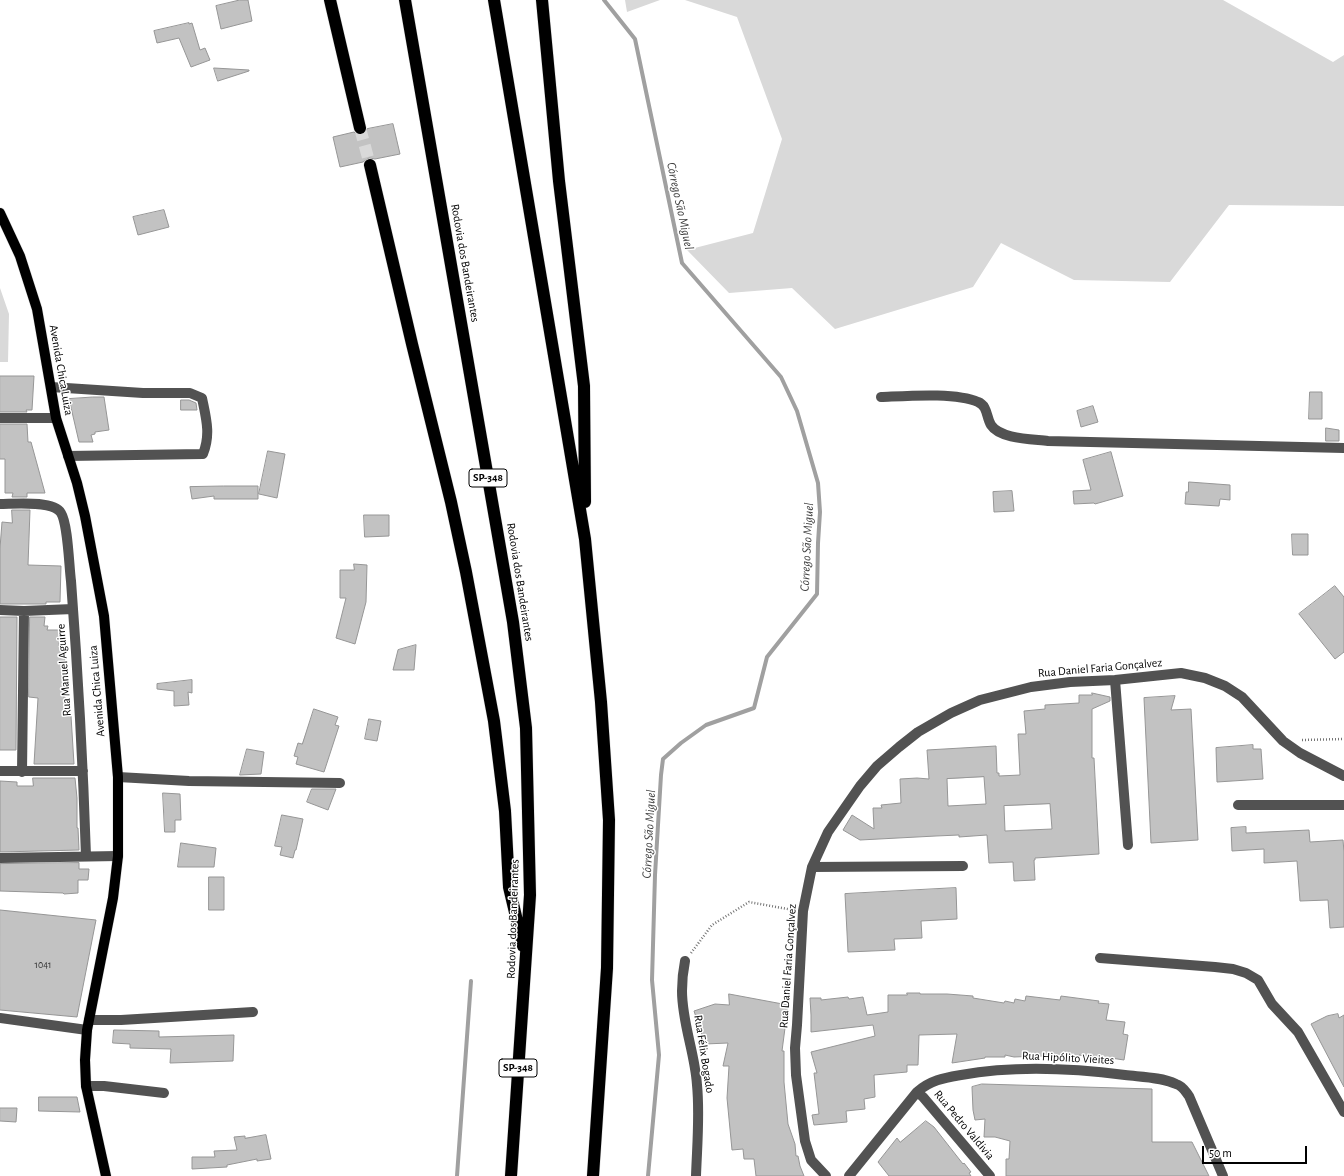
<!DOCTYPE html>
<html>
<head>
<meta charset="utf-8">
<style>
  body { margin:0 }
  #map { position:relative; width:1344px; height:1176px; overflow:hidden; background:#fff; font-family:"Alegreya Sans",sans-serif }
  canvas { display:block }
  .scale { position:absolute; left:1202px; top:1146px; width:105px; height:18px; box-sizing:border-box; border:2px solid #000; border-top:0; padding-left:5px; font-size:12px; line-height:14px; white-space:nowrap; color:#000; -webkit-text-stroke:3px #fff; paint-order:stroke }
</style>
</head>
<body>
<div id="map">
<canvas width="1344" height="1176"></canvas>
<div class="scale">50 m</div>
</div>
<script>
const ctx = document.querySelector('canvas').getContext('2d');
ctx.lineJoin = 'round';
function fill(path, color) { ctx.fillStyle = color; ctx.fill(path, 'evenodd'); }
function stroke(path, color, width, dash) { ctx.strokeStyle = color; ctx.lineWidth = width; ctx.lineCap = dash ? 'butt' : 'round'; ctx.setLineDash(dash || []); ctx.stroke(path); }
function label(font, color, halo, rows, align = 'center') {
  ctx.font = font + ' "Alegreya Sans",sans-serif'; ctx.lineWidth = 3; ctx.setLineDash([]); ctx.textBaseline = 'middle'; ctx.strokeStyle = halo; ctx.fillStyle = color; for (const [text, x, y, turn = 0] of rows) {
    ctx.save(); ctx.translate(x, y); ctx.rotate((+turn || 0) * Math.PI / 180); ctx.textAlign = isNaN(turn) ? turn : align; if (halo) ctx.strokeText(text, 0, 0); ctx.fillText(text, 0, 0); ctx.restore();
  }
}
fill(new Path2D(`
  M 625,0 L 660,0 L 627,12 Z
  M 685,0 L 1223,0 L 1333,62 L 1344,55 L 1344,206 L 1229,205 L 1170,282 L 1074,280 L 1001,243 L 973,287 L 835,329 L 792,288 L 729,293 L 687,250 L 753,233 L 782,139 L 737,17 Z
  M 0,288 L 9,314 L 8,362 L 0,362 Z`), '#d9d9d9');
stroke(new Path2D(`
  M 604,0 L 635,39 L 682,263 L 781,377 L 797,411 L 818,483 L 820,512 L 818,543 L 817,594 L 767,657 L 754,708 L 706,725 L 681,743 L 663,759 L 661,775 L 655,875 L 652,980 L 659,1055 L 648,1176
  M 457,1176 L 471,981`), '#a0a0a0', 4);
const building = new Path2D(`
  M 240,0 L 248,0 L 252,21 L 221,29 L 216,6 Z
  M 189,23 L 189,24 L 192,23 L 200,50 L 205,48 L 210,60 L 191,67 L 179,38 L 157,43 L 154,31 Z
  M 214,68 L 249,70 L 249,71 L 218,81 Z
  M 393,124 L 400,154 L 375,159 L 369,158 L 363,162 L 340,167 L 333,137 L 354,132 L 357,135 L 361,135 L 365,133 L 367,129 Z
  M 164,210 L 169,227 L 138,235 L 133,217 Z
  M 0,376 L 34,376 L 32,410 L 26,410 L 27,412 L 0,412 Z
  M 1310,392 L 1322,392 L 1322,419 L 1309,419 Z
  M 93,397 L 104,397 L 109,430 L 95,432 L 95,434 L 91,435 L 93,442 L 79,442 L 69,399 Z
  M 181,400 L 189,400 L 196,403 L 197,410 L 181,410 Z
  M 1093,406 L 1098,422 L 1081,427 L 1077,411 Z
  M 0,424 L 27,424 L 28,442 L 31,442 L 45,493 L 27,493 L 27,497 L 12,497 L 13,493 L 5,493 L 5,459 L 0,459 Z
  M 1326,428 L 1339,430 L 1339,441 L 1326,441 Z
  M 268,451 L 285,454 L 277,498 L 259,494 Z
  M 1111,452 L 1123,496 L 1095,504 L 1094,503 L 1074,504 L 1073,491 L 1091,490 L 1083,460 Z
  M 1189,482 L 1230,485 L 1230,500 L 1220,499 L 1219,506 L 1185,504 L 1186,492 L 1188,492 Z
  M 224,486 L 258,486 L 258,499 L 214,499 L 214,496 L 192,499 L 190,487 Z
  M 1012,491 L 1014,511 L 994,512 L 993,492 Z
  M 12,510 L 30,510 L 28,565 L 61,566 L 60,602 L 46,602 L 46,604 L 0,604 L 0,548 L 2,522 L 12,523 Z
  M 364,515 L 389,515 L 389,536 L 365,537 Z
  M 1292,534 L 1308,534 L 1308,555 L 1293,555 Z
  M 354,564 L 367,565 L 366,602 L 355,644 L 336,638 L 346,598 L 340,598 L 340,570 L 354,570 Z
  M 1335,586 L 1344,597 L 1344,652 L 1335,659 L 1299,614 Z
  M 0,617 L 17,617 L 16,750 L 0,750 Z
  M 30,617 L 45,617 L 44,626 L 48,626 L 47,630 L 60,630 L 59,646 L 65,646 L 64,698 L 66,698 L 66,716 L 71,716 L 74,764 L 34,764 L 38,698 L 29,697 Z
  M 416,645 L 414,670 L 393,670 L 398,650 Z
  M 192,680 L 192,693 L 188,692 L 189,705 L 174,706 L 174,691 L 157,689 L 157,684 Z
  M 1092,693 L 1110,697 L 1110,701 L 1092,709 L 1092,758 L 1094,758 L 1099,854 L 1035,858 L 1035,860 L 1034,860 L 1035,880 L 1014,881 L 1013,862 L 989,863 L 987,835 L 959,837 L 959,835 L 936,836 L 860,840 L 843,830 L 852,815 L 874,829 L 873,808 L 882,808 L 881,805 L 901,803 L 900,779 L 917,778 L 929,779 L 927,750 L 996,746 L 997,773 L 999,773 L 999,776 L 1020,775 L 1018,734 L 1026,734 L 1024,711 L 1045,709 L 1045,705 L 1079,703 L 1079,695 L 1092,695 ZM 984,777 L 986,804 L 948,806 L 947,779 ZM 1050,804 L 1052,829 L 1005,831 L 1004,806 Z
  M 1175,696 L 1171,710 L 1191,709 L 1198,840 L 1151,843 L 1144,698 Z
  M 314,709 L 338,717 L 335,725 L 339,726 L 324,772 L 296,764 L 298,757 L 294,756 L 298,743 L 302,744 Z
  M 369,719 L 381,721 L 377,741 L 365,739 Z
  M 1253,745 L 1253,749 L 1261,749 L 1263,779 L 1217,782 L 1216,748 Z
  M 247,749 L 264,752 L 261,774 L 240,775 Z
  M 33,778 L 75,778 L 77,798 L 77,828 L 78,828 L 79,850 L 0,852 L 0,781 L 17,782 L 17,786 L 33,786 Z
  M 312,789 L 336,789 L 328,810 L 307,802 Z
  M 163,793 L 180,794 L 181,820 L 175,820 L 175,832 L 165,832 Z
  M 282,815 L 303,819 L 296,850 L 295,850 L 293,858 L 280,855 L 282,847 L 275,846 Z
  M 1246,827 L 1246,833 L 1309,830 L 1310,842 L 1343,840 L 1344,852 L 1344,927 L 1330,928 L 1328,900 L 1300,901 L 1297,861 L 1264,863 L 1264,849 L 1232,851 L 1231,828 Z
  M 181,843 L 216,848 L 214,867 L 178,867 Z
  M 79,863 L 79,869 L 89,869 L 88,880 L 78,880 L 78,893 L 64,894 L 63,893 L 0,891 L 0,864 Z
  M 209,877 L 224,877 L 224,910 L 209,910 Z
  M 956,888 L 957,919 L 921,921 L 922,938 L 894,939 L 895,950 L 848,952 L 845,894 Z
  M 0,910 L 96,920 L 77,1017 L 0,1010 Z
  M 907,993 L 920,993 L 920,994 L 947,994 L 973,996 L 973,998 L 1004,1003 L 1005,1001 L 1014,1003 L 1015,999 L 1025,1001 L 1026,996 L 1060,1000 L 1061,996 L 1099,1001 L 1098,1003 L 1109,1004 L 1106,1020 L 1125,1022 L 1123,1034 L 1128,1035 L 1124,1060 L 1111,1058 L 1111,1060 L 1079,1055 L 1079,1057 L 1038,1056 L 1014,1057 L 1005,1055 L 1005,1057 L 985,1057 L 985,1058 L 952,1063 L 957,1034 L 919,1035 L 918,1065 L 907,1065 L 907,1072 L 874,1075 L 875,1097 L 864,1099 L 865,1109 L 846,1111 L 847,1122 L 814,1125 L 812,1115 L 819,1114 L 814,1073 L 817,1073 L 811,1052 L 875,1036 L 873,1025 L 811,1032 L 811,1015 L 810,998 L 821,998 L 821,1000 L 848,997 L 849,999 L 863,997 L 867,1015 L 888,1012 L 888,995 L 907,995 Z
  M 729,994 L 788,1005 L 782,1051 L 784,1051 L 784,1082 L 788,1124 L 795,1144 L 796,1156 L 798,1156 L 800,1166 L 804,1176 L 756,1176 L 754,1159 L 744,1159 L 743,1149 L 732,1150 L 727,1098 L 729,1066 L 723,1066 L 728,1043 L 705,1044 L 694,1011 L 715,1004 L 729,1005 Z
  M 1338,1014 L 1339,1018 L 1344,1015 L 1344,1087 L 1311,1024 L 1327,1016 Z
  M 114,1030 L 159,1031 L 159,1037 L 234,1035 L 233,1061 L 170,1063 L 171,1049 L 130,1048 L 130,1044 L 113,1043 Z
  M 982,1084 L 1152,1089 L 1152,1142 L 1192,1142 L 1209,1176 L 1006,1176 L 1006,1159 L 1009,1159 L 1010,1141 L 995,1137 L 984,1137 L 985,1119 L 975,1120 L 973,1110 L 972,1087 Z
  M 39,1097 L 77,1097 L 80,1112 L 39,1111 Z
  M 0,1108 L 17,1108 L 16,1122 L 0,1121 Z
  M 926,1121 L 934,1127 L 963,1164 L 964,1163 L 971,1172 L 969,1173 L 971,1176 L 889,1176 L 878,1162 L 897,1138 L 900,1142 Z
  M 266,1135 L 271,1159 L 257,1161 L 257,1159 L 227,1165 L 227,1167 L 192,1169 L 192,1157 L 215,1157 L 214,1151 L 237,1150 L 234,1137 L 245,1136 L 245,1138 Z`);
fill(building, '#c2c2c2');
stroke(building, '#969696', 1);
stroke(new Path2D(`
  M 360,128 L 370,165`), '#d9d9d9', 12, [12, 6]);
const major = new Path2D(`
  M 0,213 L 20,256 L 37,309 L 56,418 L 77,483 L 85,516 L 104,616 L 118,777 L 118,856 L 113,898 L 87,1030 L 85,1060 L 86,1086 L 106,1176`);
const highway = new Path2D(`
  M 330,0 L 360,128
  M 405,0 L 513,622 L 526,728 L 530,895 L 511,1176
  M 494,0 L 585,539 L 601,702 L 609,820 L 607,968 L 593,1176
  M 542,0 L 559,181 L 584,386 L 585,502
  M 370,165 L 412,344 L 451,502 L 466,572 L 494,721 L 505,811 L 509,887 L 523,946`);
stroke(major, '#dbdbdb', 11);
stroke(highway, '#dbdbdb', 13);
stroke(new Path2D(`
  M 1302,740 L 1344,739
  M 691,953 L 712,925 L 749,902 L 793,910`), '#747474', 2.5, [1, 2]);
stroke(new Path2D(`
  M 51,387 L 143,393 L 190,393 L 202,398 C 206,418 211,434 203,454 L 68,456
  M 881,397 C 906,396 956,392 978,402 C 988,406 986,417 991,425 C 1000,439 1032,439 1048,441 L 1344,448
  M 0,418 L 56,418
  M 0,504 C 14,504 53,500 61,513 C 68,524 69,566 71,581 C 78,673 83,764 86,856
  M 0,610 L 24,611 L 73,609
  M 1115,680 L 1128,845
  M 0,771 L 83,771
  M 22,772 L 24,611
  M 118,777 L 189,781 L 340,783
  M 1238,805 L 1344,805
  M 0,858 L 118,856
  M 812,867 L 963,866
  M 1100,958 L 1215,967 L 1233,969 L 1246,973 L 1258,980 L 1272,1004 L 1298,1032 L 1344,1112
  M 685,961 C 683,971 682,981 682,991 C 682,1023 695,1053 697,1085 C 700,1115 697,1146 696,1176
  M 0,1018 L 87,1030
  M 89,1020 L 121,1020 L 253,1012
  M 86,1086 L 104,1086 L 164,1093
  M 917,1092 L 923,1097 L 990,1176
  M 826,1176 L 811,1160 L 805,1141 L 796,1075 L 795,1048 L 797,1025 L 803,911 L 812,867 L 828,832 L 860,786 L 877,766 L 899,747 L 918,732 L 951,713 L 980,700 L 1031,687 L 1070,682 L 1115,680 L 1181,673 L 1205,678 L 1225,686 L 1242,697 L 1283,741 L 1300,753 L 1344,776
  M 849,1176 L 917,1092 C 931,1080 944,1078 961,1075 C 1016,1065 1071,1068 1125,1075 C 1142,1077 1161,1077 1176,1084 C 1183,1086 1185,1091 1189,1096 L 1223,1176`), '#525252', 10);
stroke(major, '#000', 10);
stroke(highway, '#000', 12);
label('10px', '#303030', null, [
  ["1041",43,965]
]);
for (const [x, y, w] of [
  [488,478,38],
  [518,1068,38]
]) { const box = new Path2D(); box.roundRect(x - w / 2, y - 9, w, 18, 3); ctx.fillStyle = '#fff'; ctx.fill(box); stroke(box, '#000', 1); }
label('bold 11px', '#000', null, [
  ["SP-348",488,478],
  ["SP-348",518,1068]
]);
label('12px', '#000', '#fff', [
  ["Rodovia dos Bandeirantes",465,263,80],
  ["Avenida Chica Luiza",61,370,80],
  ["Rodovia dos Bandeirantes",520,582,81],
  ["Rua Daniel Faria Gonçalvez",1100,668,-5],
  ["Rua Manuel Aguirre",64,670,-94],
  ["Avenida Chica Luiza",97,691,-95],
  ["Rodovia dos Bandeirantes",513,919,-88],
  ["Rua Daniel Faria Gonçalvez",788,966,-86],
  ["Rua Félix Bogado",704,1054,81],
  ["Rua Hipólito Vieites",1068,1058,3],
  ["Rua Pedro Valdivia",964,1125,50]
]);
label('italic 13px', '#414141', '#fff', [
  ["Córrego São Miguel",680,206,78],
  ["Córrego São Miguel",807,547,-87],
  ["Córrego São Miguel",649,834,-87]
]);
</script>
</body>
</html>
